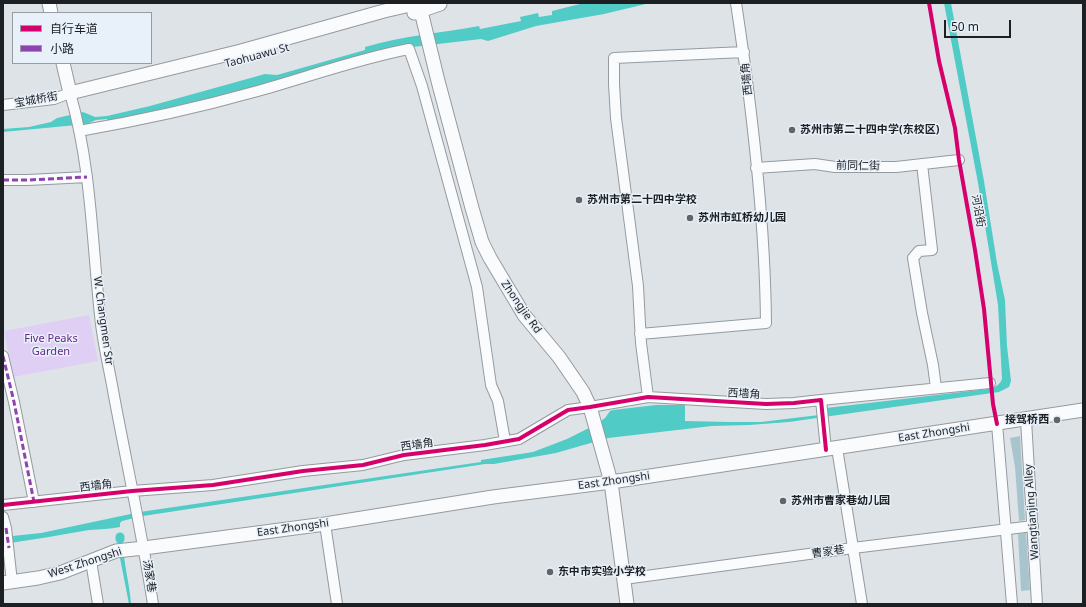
<!DOCTYPE html>
<html>
<head>
<meta charset="utf-8">
<style>
  body { margin:0 }
  #map { position:relative; width:1086px; height:607px; overflow:hidden; background:#dee3e8; font-family:"Noto Sans","Noto Sans SC",sans-serif }
  canvas { display:block }
  .frame { position:absolute; inset:0; border:4px solid #1d2023; pointer-events:none }
  .legend { position:absolute; left:12px; top:12px; width:140px; height:52px; box-sizing:border-box; background:#e8f0f9; border:1px solid #979da3; margin:0; padding:5px 7px; list-style:none; font-size:12px; color:#1d2023 }
  .legend li { display:flex; align-items:center; gap:8px; height:20px }
  .legend b { width:20px; border:1px solid #979da3 }
  .scale { position:absolute; left:944px; top:20px; width:67px; height:18px; box-sizing:border-box; border:2px solid #1d2023; border-top:0; padding-left:5px; font-size:12px; line-height:14px; white-space:nowrap; color:#1d2023; -webkit-text-stroke:3px #e8f0f9; paint-order:stroke }
</style>
</head>
<body>
<div id="map">
<canvas width="1086" height="607"></canvas>
<div class="frame"></div>
<ul class="legend">
<li><b style="height:5px;background:#d6006c"></b>自行车道</li>
<li><b style="height:5px;background:#8e44ad"></b>小路</li>
</ul>
<div class="scale">50 m</div>
</div>
<script>
const ctx = document.querySelector('canvas').getContext('2d');
ctx.lineJoin = 'round';
function fill(path, color) { ctx.fillStyle = color; ctx.fill(path, 'evenodd'); }
function stroke(path, color, width, dash) { ctx.strokeStyle = color; ctx.lineWidth = width; ctx.lineCap = dash ? 'butt' : 'round'; ctx.setLineDash(dash || []); ctx.stroke(path); }
function label(font, color, halo, rows, align = 'center') {
  ctx.font = font + ' "Noto Sans","Noto Sans SC",sans-serif'; ctx.lineWidth = 3; ctx.setLineDash([]); ctx.textBaseline = 'middle'; ctx.strokeStyle = halo; ctx.fillStyle = color; for (const [text, x, y, turn = 0] of rows) {
    ctx.save(); ctx.translate(x, y); ctx.rotate((+turn || 0) * Math.PI / 180); ctx.textAlign = isNaN(turn) ? turn : align; if (halo) ctx.strokeText(text, 0, 0); ctx.fillText(text, 0, 0); ctx.restore();
  }
}
fill(new Path2D(`
  M 89,315 L 98,361 L 13,377 L 4,331 Z`), '#e0cff4');
fill(new Path2D(`
  M 584,3 L 650,3 L 604,14 L 536,26 L 488,41 L 481,39 L 404,48 L 253,91 L 108,122 L 107,119 L 96,120 L 87,124 L 3,132 L 3,129 L 29,127 L 51,122 L 57,118 L 83,112 L 95,117 L 107,116 L 150,106 L 265,74 L 277,75 L 365,50 L 365,47 C 402,36 441,33 479,26 L 480,29 L 521,21 L 520,17 L 538,13 L 539,17 L 552,15 L 552,11 Z
  M 944,3 L 951,3 L 984,181 L 997,263 L 1005,300 L 1007,346 L 1011,381 L 1009,387 L 999,392 L 789,422 L 749,425 L 712,426 L 608,438 L 556,453 L 494,464 L 485,464 L 143,516 L 122,521 L 120,523 L 120,527 C 110,529 100,529 89,530 C 60,535 32,540 3,544 L 3,537 L 41,533 L 140,512 L 481,462 L 481,460 L 533,452 L 567,439 L 597,424 L 605,418 L 610,411 L 613,410 L 656,405 L 685,405 L 685,421 L 729,422 L 761,422 L 819,415 L 818,409 L 979,390 C 988,389 999,388 1002,379 L 998,305 L 978,183 Z
  M 124,556 C 126,573 130,588 131,604 L 129,604 L 120,558 Z`), '#51cbc5');
stroke(new Path2D(`
  M 120,537 L 120,539`), '#51cbc5', 9);
fill(new Path2D(`
  M 1020,436 L 1025,520 L 1019,521 L 1015,467 L 1010,438 Z
  M 1026,533 L 1030,590 L 1021,591 L 1018,534 Z`), '#a8c5ce');
const minor = new Path2D(`
  M 3,105 L 54,99 L 70,93 C 92,168 92,247 101,324 C 104,348 110,372 114,396 C 127,465 142,534 153,604
  M 79,131 C 137,121 197,108 254,92 C 305,78 356,59 409,49 L 422,86 L 477,287 L 491,385 L 498,401 L 505,441
  M 922,164 L 932,250 L 919,251 L 913,258 L 922,313 L 933,365 L 936,388
  M 756,168 L 815,164 L 835,167 L 896,167 L 959,160
  M 3,180 L 28,180 L 87,177
  M 640,334 L 766,323 C 765,216 752,108 736,3
  M 3,356 L 14,402 L 34,502
  M 648,397 L 641,343 L 638,286 L 616,118 L 614,84 L 614,58 L 744,52
  M 821,400 L 990,383
  M 1026,420 L 1037,604
  M 997,424 L 1012,604
  M 837,448 L 862,604
  M 3,505 L 132,491 L 213,485 L 303,471 L 363,465 L 404,455 L 485,445 L 519,439 L 568,410 L 590,407 L 648,397 L 766,404 L 794,403 L 821,400 L 826,450
  M 3,517 L 6,528 L 12,582
  M 325,524 L 337,604
  M 91,561 L 98,604
  M 624,579 L 853,548 L 1033,526`);
const major = new Path2D(`
  M 49,3 L 51,13
  M 419,3 L 438,81 L 472,208 L 482,242 L 490,258 L 524,315 L 559,357 L 583,392 L 590,407 L 611,482 L 627,604
  M 414,13 L 440,4
  M 63,63 L 70,93 L 241,51 L 384,11 L 419,3
  M 3,583 L 38,578 L 60,573 L 116,551 L 144,548 L 325,524 L 493,497 L 611,482 L 1083,410`);
stroke(minor, '#969a9d', 12);
stroke(major, '#969a9d', 15);
stroke(minor, '#fafbfc', 10);
stroke(major, '#fafbfc', 13);
stroke(new Path2D(`
  M 3,180 L 28,180 L 87,177
  M 3,356 L 14,402 L 34,502
  M 6,528 L 9,548`), '#8e44ad', 3, [6, 3]);
stroke(new Path2D(`
  M 929,3 L 939,61 L 955,128 L 959,160 L 975,250 L 984,309 L 993,404 L 997,424
  M 3,505 L 132,491 L 213,485 L 303,471 L 363,465 L 404,455 L 485,445 L 519,439 L 568,410 L 590,407 L 648,397 L 766,404 L 794,403 L 821,400 L 826,450`), '#d6006c', 4);
for (const [x, y, r, color] of [
  [792,130,4,"#616468"],
  [579,200,4,"#616468"],
  [690,218,4,"#616468"],
  [1057,420,4,"#616468"],
  [783,501,4,"#616468"],
  [550,572,4,"#616468"]
]) { const dot = new Path2D(); dot.arc(x, y, r, 0, 2 * Math.PI); ctx.fillStyle = color; ctx.fill(dot); stroke(dot, '#e8f0f9', 1.5); }
label('11px', '#1d2023', '#e8f0f9', [
  ["Taohuawu St",257,56,-15],
  ["西墙角",747,79,-96],
  ["宝城桥街",36,100,-10],
  ["前同仁街",858,166,1],
  ["河沿街",978,211,80],
  ["Zhongjie Rd",521,307,55],
  ["W. Changmen Str",103,321,82],
  ["西墙角",744,394,3],
  ["East Zhongshi",934,433,-9],
  ["西墙角",417,445,-8],
  ["East Zhongshi",614,481,-8],
  ["西墙角",96,486,-7],
  ["Wangtianjing Alley",1032,512,-94],
  ["East Zhongshi",293,528,-8],
  ["曹家巷",828,552,-8],
  ["West Zhongshi",85,563,-18],
  ["汤家巷",149,576,81]
]);
label('bold 11px', '#1d2023', '#e8f0f9', [
  ["苏州市第二十四中学(东校区)",800,130],
  ["苏州市第二十四中学校",587,200],
  ["苏州市虹桥幼儿园",698,218],
  ["接驾桥西",1049,420,"right"],
  ["苏州市曹家巷幼儿园",791,501],
  ["东中市实验小学校",558,572]
], 'left');
label('11px', '#642988', '#e8f0f9', [
  ["Five Peaks",51,339],
  ["Garden",51,352]
]);
</script>
</body>
</html>
